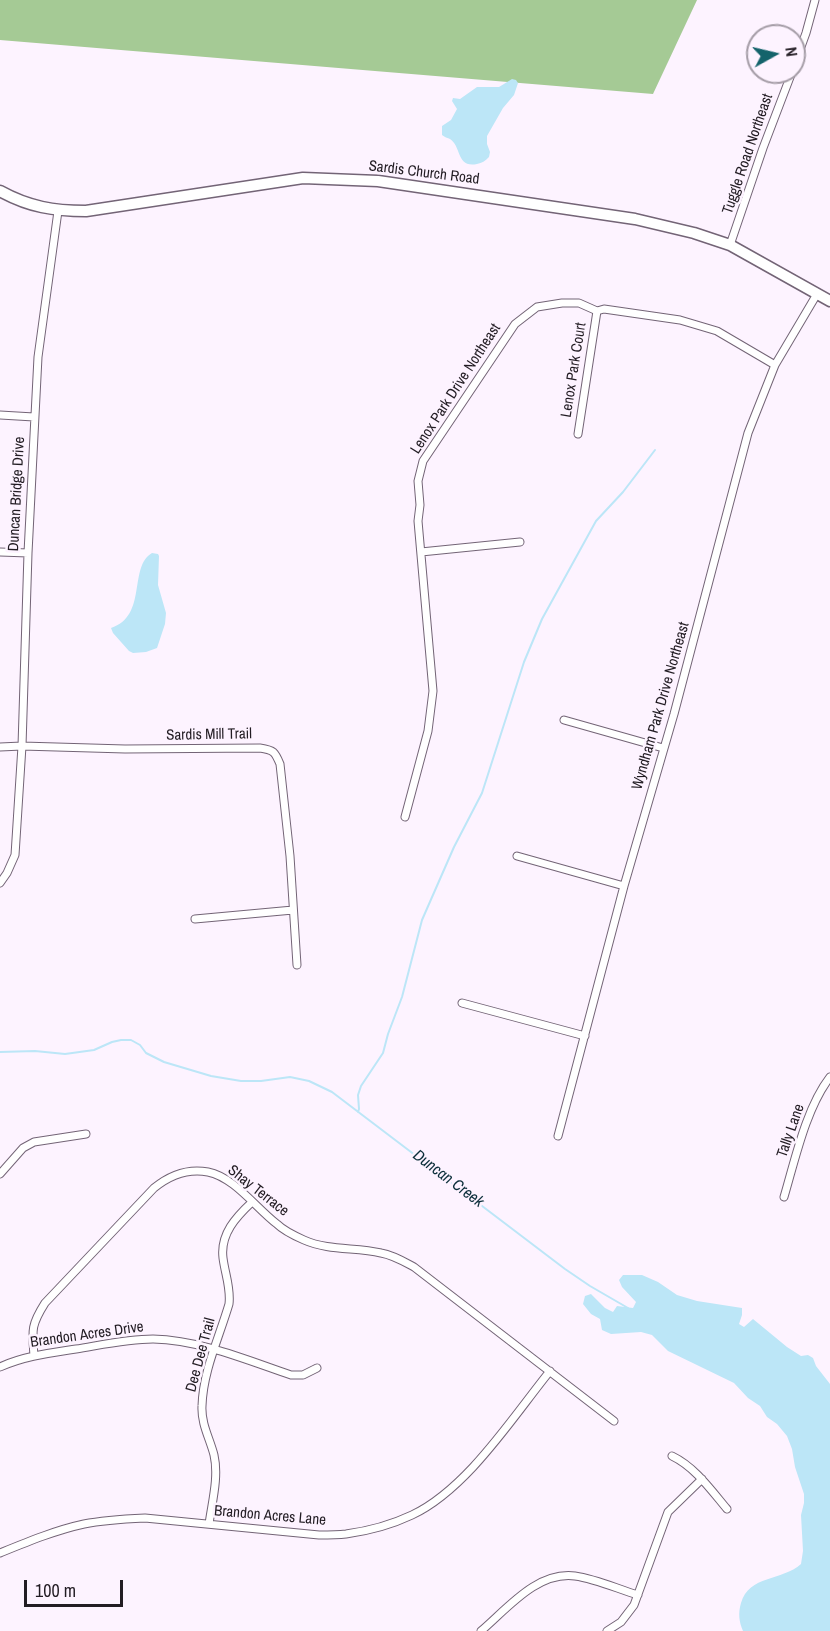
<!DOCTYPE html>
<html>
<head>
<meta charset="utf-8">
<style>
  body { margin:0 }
  #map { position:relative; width:830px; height:1631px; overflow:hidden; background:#fdf3ff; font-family:"Archivo Narrow",sans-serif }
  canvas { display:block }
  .north { position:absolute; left:746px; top:24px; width:60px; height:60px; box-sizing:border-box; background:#fdf3ff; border:2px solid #a59da7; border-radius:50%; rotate:82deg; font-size:16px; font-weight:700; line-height:24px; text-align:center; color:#221c23 }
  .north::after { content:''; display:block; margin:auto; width:21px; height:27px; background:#14636b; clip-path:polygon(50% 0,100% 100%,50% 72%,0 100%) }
  .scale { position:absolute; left:24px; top:1580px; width:99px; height:27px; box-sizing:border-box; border:3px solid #221c23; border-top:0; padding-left:8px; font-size:18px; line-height:21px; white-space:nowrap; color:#221c23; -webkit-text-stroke:4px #fdf3ff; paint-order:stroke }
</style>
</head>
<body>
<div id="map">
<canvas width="830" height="1631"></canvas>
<div class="north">N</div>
<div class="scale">100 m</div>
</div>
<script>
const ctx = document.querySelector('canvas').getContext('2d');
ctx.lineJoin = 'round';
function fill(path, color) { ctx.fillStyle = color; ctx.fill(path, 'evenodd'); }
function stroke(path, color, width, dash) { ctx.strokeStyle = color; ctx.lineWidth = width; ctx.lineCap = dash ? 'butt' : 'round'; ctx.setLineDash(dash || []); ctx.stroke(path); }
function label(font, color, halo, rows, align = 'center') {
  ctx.font = font + ' "Archivo Narrow",sans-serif'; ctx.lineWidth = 5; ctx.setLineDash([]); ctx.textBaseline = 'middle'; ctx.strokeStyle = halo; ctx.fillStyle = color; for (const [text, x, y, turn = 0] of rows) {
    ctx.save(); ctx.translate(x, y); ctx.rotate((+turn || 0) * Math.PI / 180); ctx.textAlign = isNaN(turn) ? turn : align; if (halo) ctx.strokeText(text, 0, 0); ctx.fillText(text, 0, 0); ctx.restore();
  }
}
fill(new Path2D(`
  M 0,0 L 697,0 L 653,94 L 0,40 Z`), '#a5ca95');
fill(new Path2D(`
  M 512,79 L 516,80 L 518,83 L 514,95 L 503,108 L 487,136 L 487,144 L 490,152 L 489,157 C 485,161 482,163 477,164 C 456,168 462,147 450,139 C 448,138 444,137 442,135 L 442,126 L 451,120 L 457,109 L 452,101 L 453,98 L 460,99 L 477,87 L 499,87 Z
  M 152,553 L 158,554 L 159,556 L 158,585 L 166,613 L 165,624 L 157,648 L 146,652 L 133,653 L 129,651 L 113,633 L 111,628 C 148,616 128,567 152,553 Z
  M 623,1275 L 642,1275 L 658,1282 L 677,1295 L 697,1301 L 742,1308 L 742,1315 L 739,1324 L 744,1327 L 753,1319 L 787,1347 L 801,1356 L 808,1355 L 813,1358 L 816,1366 L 830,1384 L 830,1631 L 743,1631 C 739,1622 738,1613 741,1603 C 749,1575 782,1581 801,1564 L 803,1551 L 801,1515 L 804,1503 L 804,1494 L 795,1467 L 792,1449 L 787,1436 L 777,1424 L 767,1417 L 760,1406 L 748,1398 L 734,1383 L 668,1351 L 652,1335 L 641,1332 L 611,1334 L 602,1330 L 600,1319 L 591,1314 L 583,1304 L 585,1296 L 591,1294 L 605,1308 L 613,1312 L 617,1306 L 633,1308 L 636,1302 L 622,1287 L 619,1280 Z`), '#bce6f7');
stroke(new Path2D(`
  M 0,1052 L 35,1051 L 65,1054 L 94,1050 L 112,1042 L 121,1040 L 131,1040 L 140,1045 L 146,1053 L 164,1062 L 211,1076 L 241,1081 L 261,1081 L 290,1077 L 309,1081 L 332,1092 L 565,1269 L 590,1286 L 628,1308
  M 358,1112 L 359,1109 L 358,1095 L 361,1086 L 383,1053 L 388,1034 L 402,997 L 422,920 L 454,847 L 482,793 L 524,662 L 542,619 L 596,521 L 623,492 L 655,450`), '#bce6f7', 2);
const street = new Path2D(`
  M 794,66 L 806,33 L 815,0
  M 730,245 L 763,148 L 792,72
  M 0,415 L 34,417
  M 578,434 L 597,311
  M 0,552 L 28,553
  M 421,552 L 520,542
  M 564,720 L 663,748
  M 0,747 L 22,746 L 125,749 L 260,748 C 274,750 275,752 280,764 L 290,856 L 297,965
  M 405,817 L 428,731 L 433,691 L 418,521 L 420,505 L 418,481 L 423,461 L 515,324 L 537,307 L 562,303 L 579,303 L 597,311 L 604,309 L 680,320 L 717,331 L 775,365
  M 517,856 L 624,886
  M 0,883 L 7,873 L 15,855 L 22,746 L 28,553 L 38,357 L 58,211
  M 195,919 L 293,910
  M 462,1003 L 585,1036
  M 558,1136 L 624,886 L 674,714 L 748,433 L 775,365 L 817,294
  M 0,1174 L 23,1148 L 34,1142 L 86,1134
  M 784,1197 C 795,1160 806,1108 830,1077
  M 34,1356 C 32,1330 31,1325 45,1303 L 154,1188 C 170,1175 187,1168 208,1172 C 234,1177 256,1208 277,1224 C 284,1231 295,1236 304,1240 C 329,1251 355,1247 381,1253 C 393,1255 403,1261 414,1267 L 614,1421
  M 0,1367 C 24,1356 50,1353 76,1349 C 101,1345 128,1339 153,1339 C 200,1340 247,1360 291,1375 L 303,1375 L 317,1368
  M 672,1456 C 695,1467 711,1490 727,1509
  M 209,1524 C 212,1502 219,1477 214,1455 C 210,1439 201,1424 202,1406 C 203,1371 219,1338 229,1304 C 231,1288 225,1274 223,1258 C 220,1234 236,1217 252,1202
  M 0,1553 C 27,1542 56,1530 84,1524 C 104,1520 124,1519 145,1518 L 319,1535 C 328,1535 337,1535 346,1534 C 368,1531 393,1524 412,1515 C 467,1489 512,1418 550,1371
  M 481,1631 C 507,1609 537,1571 575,1576 C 596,1579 618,1589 638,1595
  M 607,1631 L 621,1622 L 634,1605 L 668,1512 L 702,1479`);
const secondary = new Path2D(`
  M 0,191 C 29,207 54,211 86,211 L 303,178 L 378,181 L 635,219 L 694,233 L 730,245 L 830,301`);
stroke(street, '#736476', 9);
stroke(secondary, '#736476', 13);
stroke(street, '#fff', 7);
stroke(secondary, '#fff', 10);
label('15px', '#221c23', '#fdf3ff', [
  ["Tuggle Road Northeast",748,154,-71],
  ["Sardis Church Road",424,173,7],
  ["Lenox Park Court",574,370,-81],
  ["Lenox Park Drive Northeast",456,389,-57],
  ["Duncan Bridge Drive",17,494,-87],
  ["Wyndham Park Drive Northeast",661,706,-74],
  ["Sardis Mill Trail",209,735,-1],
  ["Tally Lane",791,1131,-71],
  ["Shay Terrace",258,1191,38],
  ["Brandon Acres Drive",87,1335,-8],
  ["Dee Dee Trail",201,1355,-75],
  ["Brandon Acres Lane",270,1516,5]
]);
label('italic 16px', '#0b2e3a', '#fdf3ff', [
  ["Duncan Creek",448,1179,37]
]);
</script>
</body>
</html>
